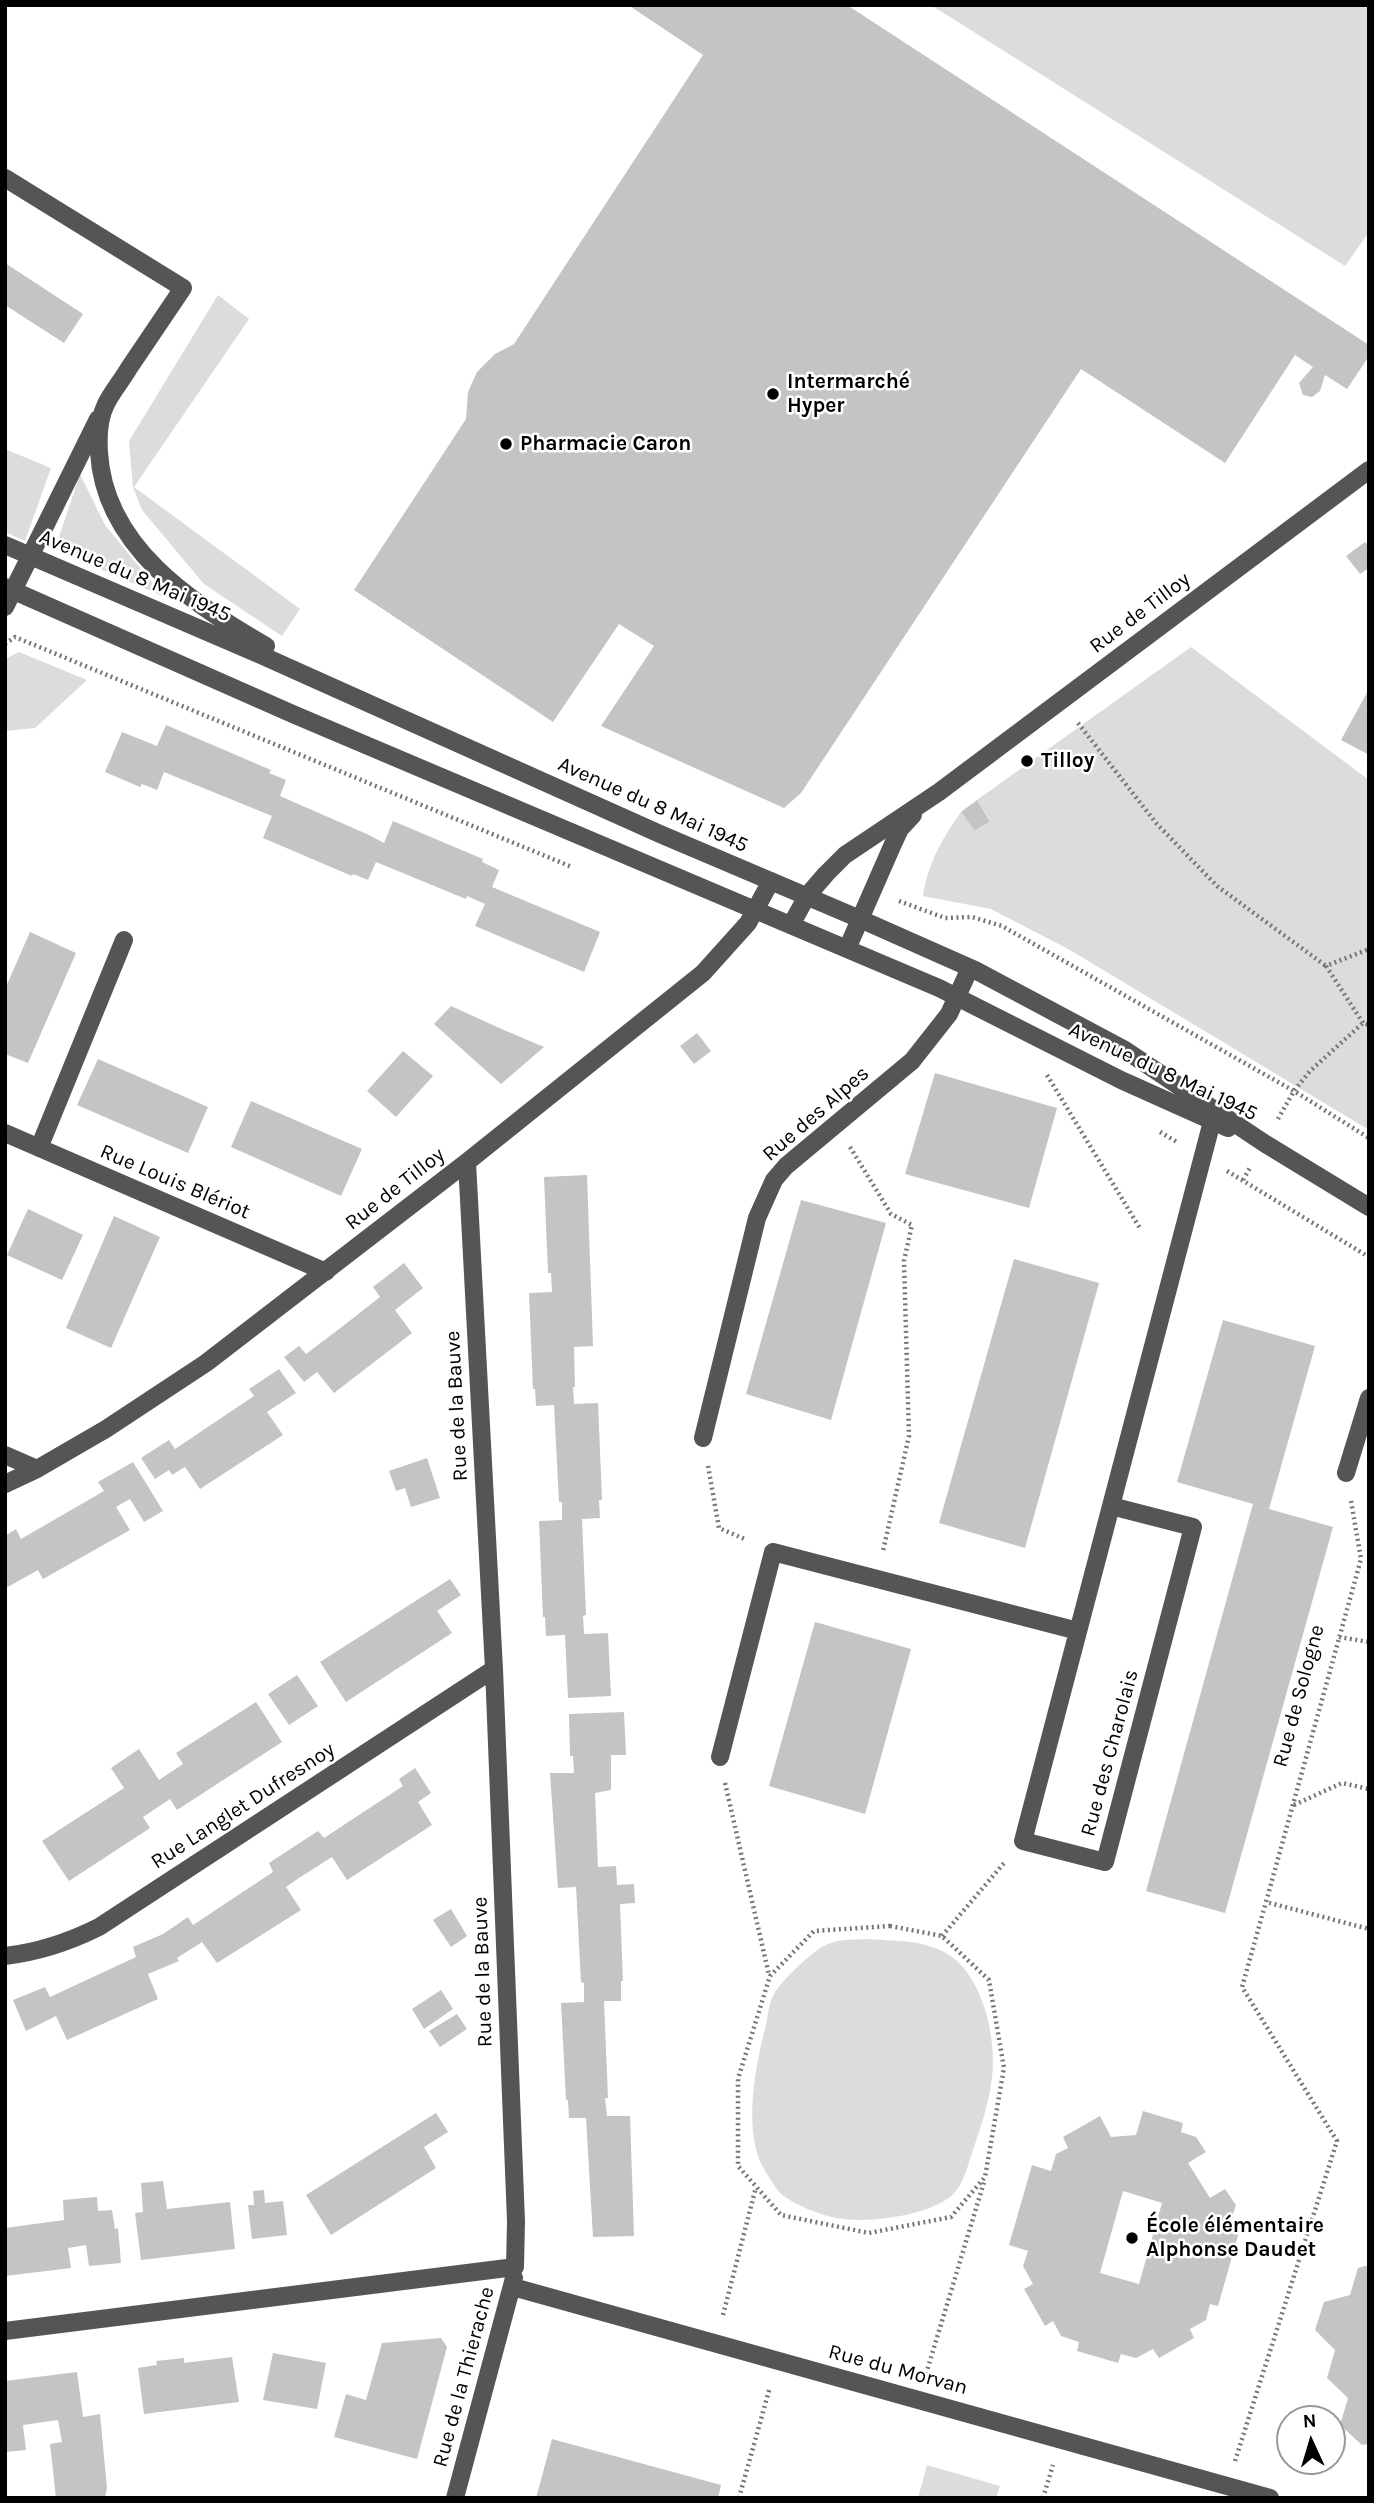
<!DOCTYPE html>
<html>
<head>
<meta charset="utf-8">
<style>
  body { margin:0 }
  #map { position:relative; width:1374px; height:2503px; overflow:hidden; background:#fff; font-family:Karla,sans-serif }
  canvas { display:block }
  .frame { position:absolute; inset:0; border:7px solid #000; pointer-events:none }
  .north { position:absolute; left:1276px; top:2405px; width:70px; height:70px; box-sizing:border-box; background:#fff; border:2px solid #999; border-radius:50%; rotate:356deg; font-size:19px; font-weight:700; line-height:28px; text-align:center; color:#000 }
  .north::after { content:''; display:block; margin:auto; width:24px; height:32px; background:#000; clip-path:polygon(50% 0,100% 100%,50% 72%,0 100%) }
</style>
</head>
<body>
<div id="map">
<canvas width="1374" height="2503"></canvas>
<div class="frame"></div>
<div class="north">N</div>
</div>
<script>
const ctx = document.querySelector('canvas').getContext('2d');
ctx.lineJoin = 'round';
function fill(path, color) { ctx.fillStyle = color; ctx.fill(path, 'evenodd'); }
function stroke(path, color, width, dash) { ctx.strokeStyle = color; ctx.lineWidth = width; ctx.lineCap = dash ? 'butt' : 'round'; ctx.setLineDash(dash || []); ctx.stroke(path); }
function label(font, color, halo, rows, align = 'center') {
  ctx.font = font + ' Karla,sans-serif'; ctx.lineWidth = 5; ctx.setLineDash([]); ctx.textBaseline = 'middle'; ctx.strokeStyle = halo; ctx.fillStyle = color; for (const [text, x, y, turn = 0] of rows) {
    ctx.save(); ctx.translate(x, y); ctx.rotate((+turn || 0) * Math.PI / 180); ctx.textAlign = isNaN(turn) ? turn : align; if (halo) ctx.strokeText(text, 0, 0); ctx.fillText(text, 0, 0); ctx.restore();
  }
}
fill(new Path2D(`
  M 931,5 L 1369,5 L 1369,232 L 1345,266 Z
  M 218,295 L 249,319 L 134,487 L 300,609 L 282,636 L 204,584 L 142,510 L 133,487 L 129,441 Z
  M 5,449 L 51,468 L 25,541 L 5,532 Z
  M 80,474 L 105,525 L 164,597 L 55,549 Z
  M 1191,647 L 1369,780 L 1369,1130 L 1070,950 L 991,909 L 923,896 C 927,865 943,837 961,812 L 976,831 L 990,820 L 977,800 Z
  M 19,652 L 87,680 L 35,728 L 5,731 L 5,659 Z
  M 865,1939 C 893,1941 928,1939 952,1957 C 984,1980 997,2041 992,2078 C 989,2102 981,2127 973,2150 C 968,2165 963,2187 950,2197 C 926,2216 866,2224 837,2218 C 822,2216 790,2203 779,2192 C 775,2187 771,2180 767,2174 C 741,2136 755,2067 766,2025 C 768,2015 769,2002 774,1994 C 781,1981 814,1949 828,1944 C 838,1939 854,1940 865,1939 Z
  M 927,2465 L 1000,2486 L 996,2498 L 918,2498 Z`), '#dcdcdc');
fill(new Path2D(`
  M 628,5 L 847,5 L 1369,345 L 1369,356 L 1347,389 L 1325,375 L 1320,391 L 1312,397 L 1303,395 L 1299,383 L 1313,367 L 1295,355 L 1225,463 L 1081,369 L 801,793 L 784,808 L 601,726 L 654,646 L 619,624 L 553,722 L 354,590 L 466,419 L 468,392 L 477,372 L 495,354 L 514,344 L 703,55 Z
  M 5,263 L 83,314 L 64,343 L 5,305 Z
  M 1365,542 L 1369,546 L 1369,568 L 1360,574 L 1346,556 Z
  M 1369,689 L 1369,755 L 1341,740 Z
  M 166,725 L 271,770 L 269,773 L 286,780 L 280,796 L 369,835 L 384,843 L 393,821 L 483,859 L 482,862 L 499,870 L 492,887 L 600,932 L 584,972 L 475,926 L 485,904 L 467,896 L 466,899 L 376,862 L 368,880 L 353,874 L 352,876 L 263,838 L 272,816 L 164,772 L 157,790 L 142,784 L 140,787 L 105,772 L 122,732 L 157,746 Z
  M 977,800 L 990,821 L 975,831 L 961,812 Z
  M 30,932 L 76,953 L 28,1063 L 5,1054 L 5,989 Z
  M 451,1006 L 497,1027 L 544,1047 L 501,1084 L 434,1024 Z
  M 697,1033 L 711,1051 L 694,1064 L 680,1046 Z
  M 403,1051 L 433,1076 L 396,1117 L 367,1091 Z
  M 98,1059 L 208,1107 L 188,1153 L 77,1105 Z
  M 935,1073 L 1057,1108 L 1029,1208 L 905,1174 Z
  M 251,1101 L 362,1149 L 341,1196 L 231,1147 Z
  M 587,1175 L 593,1346 L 574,1347 L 575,1387 L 573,1387 L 574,1404 L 598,1403 L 602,1500 L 599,1500 L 600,1518 L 582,1519 L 586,1615 L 583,1616 L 584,1634 L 608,1633 L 611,1696 L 568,1698 L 565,1635 L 546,1636 L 545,1617 L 543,1617 L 539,1521 L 562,1520 L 562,1502 L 559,1502 L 554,1405 L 536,1406 L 535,1389 L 533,1389 L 529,1293 L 552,1292 L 551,1273 L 548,1273 L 544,1177 Z
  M 801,1200 L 886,1223 L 831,1420 L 746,1394 Z
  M 28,1209 L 83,1235 L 62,1280 L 7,1255 Z
  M 114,1216 L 160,1237 L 111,1348 L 66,1328 Z
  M 1014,1259 L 1099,1283 L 1025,1548 L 939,1523 Z
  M 404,1263 L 423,1288 L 395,1310 L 412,1333 L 334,1393 L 317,1372 L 304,1382 L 284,1357 L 299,1346 L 306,1354 L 343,1326 L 380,1297 L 373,1287 Z
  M 1223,1320 L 1315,1346 L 1269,1509 L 1333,1527 L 1225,1913 L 1146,1891 L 1253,1504 L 1177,1482 Z
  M 279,1369 L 296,1393 L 267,1412 L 283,1435 L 200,1489 L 185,1467 L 172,1475 L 169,1470 L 155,1479 L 141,1458 L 169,1440 L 175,1449 L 254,1396 L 249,1389 Z
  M 427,1458 L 440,1498 L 411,1507 L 405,1488 L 396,1491 L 389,1471 Z
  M 133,1462 L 163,1511 L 144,1522 L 130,1499 L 116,1507 L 130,1530 L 43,1579 L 38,1570 L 6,1588 L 5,1536 L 16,1529 L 21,1539 L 104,1491 L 98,1482 Z
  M 450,1579 L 461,1595 L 437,1611 L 452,1633 L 346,1702 L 320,1662 Z
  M 815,1622 L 911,1649 L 865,1814 L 769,1786 Z
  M 297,1675 L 318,1706 L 289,1725 L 268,1694 Z
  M 256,1702 L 282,1742 L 177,1810 L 170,1799 L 143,1817 L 150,1828 L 69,1881 L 42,1841 L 124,1788 L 111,1768 L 139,1749 L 159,1780 L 183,1764 L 176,1753 Z
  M 624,1712 L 626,1755 L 611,1755 L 611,1790 L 595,1793 L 598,1867 L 616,1866 L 617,1885 L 634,1884 L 635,1903 L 620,1904 L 623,1981 L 621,1981 L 621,2001 L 604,2001 L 608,2098 L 605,2098 L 607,2116 L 630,2116 L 634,2236 L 593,2237 L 586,2118 L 569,2118 L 568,2100 L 566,2100 L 561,2003 L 584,2002 L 584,1983 L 581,1982 L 576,1887 L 558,1888 L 550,1773 L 574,1773 L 573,1756 L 570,1756 L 569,1714 Z
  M 415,1768 L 431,1793 L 418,1802 L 432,1825 L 347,1880 L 332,1857 L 299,1878 L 286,1887 L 301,1910 L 217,1963 L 202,1942 L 177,1958 L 179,1961 L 148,1974 L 158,1999 L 67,2040 L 56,2016 L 26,2031 L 13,2000 L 45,1987 L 50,1997 L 136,1957 L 133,1947 L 163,1934 L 188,1917 L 193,1925 L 273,1872 L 269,1863 L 318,1831 L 324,1838 L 403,1786 L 399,1779 Z
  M 451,1909 L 467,1936 L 451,1947 L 433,1920 Z
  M 441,1990 L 453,2009 L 424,2029 L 412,2009 Z
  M 457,2014 L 467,2029 L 440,2047 L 429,2031 Z
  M 1143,2111 L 1183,2123 L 1181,2132 L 1196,2137 L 1206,2152 L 1188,2163 L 1210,2198 L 1225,2189 L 1236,2205 L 1230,2223 L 1241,2225 L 1218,2306 L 1210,2304 L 1206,2320 L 1190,2329 L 1194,2338 L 1159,2358 L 1153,2349 L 1136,2358 L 1121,2354 L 1118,2363 L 1077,2351 L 1079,2342 L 1061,2336 L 1053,2321 L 1045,2326 L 1024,2289 L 1033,2284 L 1023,2266 L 1028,2251 L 1009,2245 L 1032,2165 L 1051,2171 L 1056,2154 L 1068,2148 L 1063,2137 L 1100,2116 L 1111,2137 L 1136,2135 ZM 1123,2191 L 1162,2203 L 1139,2284 L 1100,2273 Z
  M 436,2113 L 448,2132 L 424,2147 L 436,2168 L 331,2235 L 306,2195 Z
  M 163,2181 L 167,2209 L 230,2202 L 235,2249 L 141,2260 L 135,2213 L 143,2212 L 141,2183 Z
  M 264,2190 L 265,2203 L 283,2201 L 287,2235 L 252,2239 L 248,2205 L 254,2205 L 253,2191 Z
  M 97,2197 L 98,2211 L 112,2210 L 115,2229 L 118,2228 L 121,2263 L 89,2266 L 86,2245 L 68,2248 L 71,2268 L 5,2276 L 5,2228 L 64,2220 L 63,2200 Z
  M 1369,2265 L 1369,2444 L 1362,2445 L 1340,2425 L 1348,2398 L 1327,2378 L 1335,2350 L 1315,2330 L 1324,2302 L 1350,2295 L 1358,2268 Z
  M 441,2338 L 447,2347 L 417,2459 L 334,2437 L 346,2394 L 366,2400 L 382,2343 Z
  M 273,2353 L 326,2363 L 317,2409 L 263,2400 Z
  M 232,2357 L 239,2402 L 144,2414 L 138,2368 L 157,2365 L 156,2361 L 184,2358 L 184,2363 Z
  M 77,2372 L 83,2417 L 100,2414 L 107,2488 L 105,2498 L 56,2498 L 50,2444 L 62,2442 L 58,2420 L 23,2425 L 26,2450 L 5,2452 L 5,2381 Z
  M 552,2439 L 721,2485 L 718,2498 L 536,2498 Z`), '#c4c4c4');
stroke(new Path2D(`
  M 5,644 L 15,637 L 572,867
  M 1078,723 L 1156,823 L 1217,886 L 1326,966
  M 899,901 L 945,918 L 972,917 L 1002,926 L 1294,1091 L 1369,1138
  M 1363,1023 L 1326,966 L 1369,949
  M 1047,1075 L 1141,1230
  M 1278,1119 L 1294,1091 L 1310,1071 L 1363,1023 L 1369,1025
  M 1160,1132 L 1177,1142
  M 850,1147 L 891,1214 L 912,1225 L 904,1261 L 909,1436 L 883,1551
  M 1227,1171 L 1369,1257
  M 1243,1180 L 1251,1166
  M 708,1466 L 719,1528 L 747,1540
  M 1351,1501 L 1361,1559 L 1266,1902 L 1369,1929
  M 1339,1637 L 1369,1642
  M 725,1783 L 769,1975
  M 1294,1805 L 1342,1783 L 1369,1789
  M 890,1926 L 942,1936 L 989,1980 L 1004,2068 L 985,2177 L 951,2217 L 869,2233 L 781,2215 L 738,2166 L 738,2079 L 770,1976 L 814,1931 Z
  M 942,1936 L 1004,1863
  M 723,2315 L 756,2187
  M 926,2374 L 984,2182
  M 1235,2461 L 1337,2141 L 1242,1987 L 1266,1902
  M 739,2498 L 770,2387
  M 1043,2498 L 1053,2465`), '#777', 4.5, [2, 3.5]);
stroke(new Path2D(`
  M 5,178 L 183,288 C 165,315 147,341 129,368 C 122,380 112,392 106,404 C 99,418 98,437 99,452 C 104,546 192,604 266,646
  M 5,545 L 263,656 L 660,834 L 860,919 L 975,970 L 1125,1050 L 1264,1143 L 1369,1207
  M 5,587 L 295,715 L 939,988 L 1121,1080 L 1228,1128
  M 5,607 L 98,419
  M 791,925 L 807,896 L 826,874 L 845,855 L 939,792 L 1369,470
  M 847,949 L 893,844 L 900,829 L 913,815
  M 5,1133 L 326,1272
  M 39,1148 L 124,940
  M 703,1438 L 757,1218 L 774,1180 L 786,1166 L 912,1061 L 949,1014 L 970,968
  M 5,1455 L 37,1469
  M 1346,1473 L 1369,1398
  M 5,1484 L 37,1469 L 106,1429 L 206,1363 L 467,1162 L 703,973 L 748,923 L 771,881
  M 1111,1506 L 1193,1527 L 1105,1862 L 1023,1841 L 1215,1110
  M 720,1757 L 773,1552 L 1078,1631
  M 5,1956 C 39,1952 69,1942 99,1927 L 494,1669
  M 513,2287 L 1270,2498
  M 5,2331 L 515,2267 L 516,2221 L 494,1669 L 467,1162
  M 455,2498 L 514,2278`), '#555', 18);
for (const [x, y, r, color] of [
  [773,394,7,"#000"],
  [506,444,7,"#000"],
  [1027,761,7,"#000"],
  [1132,2238,7,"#000"]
]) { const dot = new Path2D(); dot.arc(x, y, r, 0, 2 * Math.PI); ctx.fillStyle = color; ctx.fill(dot); stroke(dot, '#fff', 2.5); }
label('bold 21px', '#000', '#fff', [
  ["Intermarché",787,382],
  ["Hyper",787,406],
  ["Pharmacie Caron",520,444],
  ["Tilloy",1041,761],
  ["École élémentaire",1146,2226],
  ["Alphonse Daudet",1146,2250]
], 'left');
label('21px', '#000', '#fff', [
  ["Avenue du 8 Mai 1945",135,576,23],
  ["Rue de Tilloy",1140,613,-37],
  ["Avenue du 8 Mai 1945",653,805,24],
  ["Avenue du 8 Mai 1945",1163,1072,25],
  ["Rue des Alpes",816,1114,-41],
  ["Rue Louis Blériot",175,1182,23],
  ["Rue de Tilloy",395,1189,-38],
  ["Rue de la Bauve",457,1406,-93],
  ["Rue de Sologne",1299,1696,-75],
  ["Rue des Charolais",1110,1753,-75],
  ["Rue Langlet Dufresnoy",243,1806,-33],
  ["Rue de la Bauve",483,1972,-92],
  ["Rue du Morvan",898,2370,15],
  ["Rue de la Thierache",464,2377,-75]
]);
</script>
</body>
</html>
